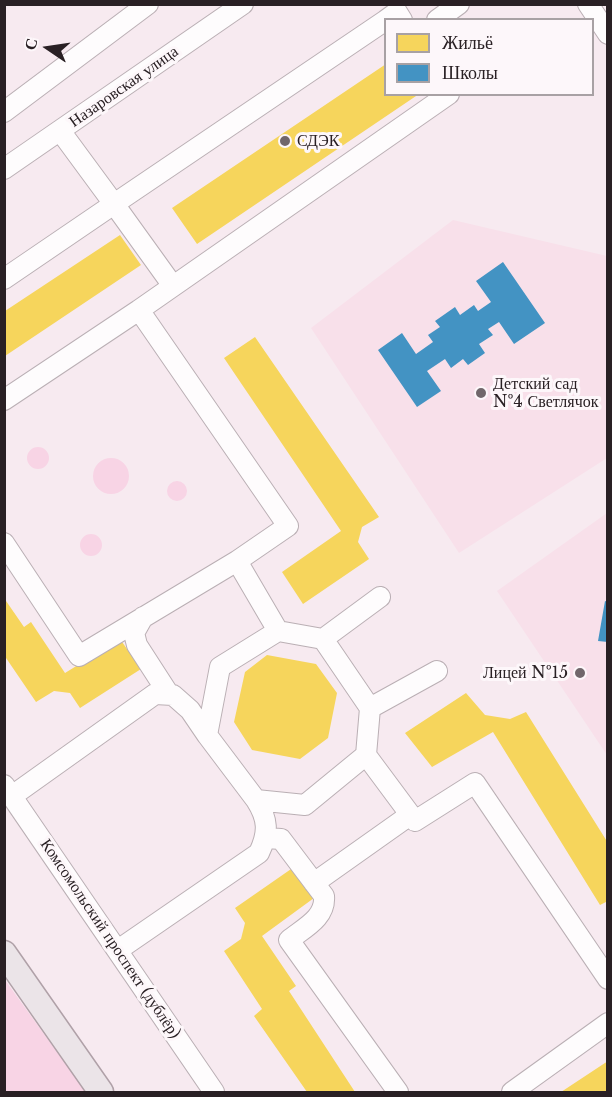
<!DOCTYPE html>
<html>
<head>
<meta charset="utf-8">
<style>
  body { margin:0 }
  #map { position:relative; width:612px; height:1097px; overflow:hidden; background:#f7eaf0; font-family:"Libre Baskerville",serif }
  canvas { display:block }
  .frame { position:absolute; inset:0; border:6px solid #292024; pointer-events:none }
  .legend { position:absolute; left:384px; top:18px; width:210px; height:78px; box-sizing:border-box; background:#fdf7fa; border:2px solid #a8a1a4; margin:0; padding:8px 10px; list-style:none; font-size:18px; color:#292024 }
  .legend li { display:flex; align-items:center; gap:12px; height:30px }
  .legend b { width:30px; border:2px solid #a8a1a4 }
  .north { position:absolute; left:18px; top:18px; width:60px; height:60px; -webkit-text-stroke:4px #fdf7fa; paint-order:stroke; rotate:283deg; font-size:16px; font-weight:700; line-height:24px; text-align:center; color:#292024 }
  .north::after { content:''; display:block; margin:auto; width:21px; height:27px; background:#292024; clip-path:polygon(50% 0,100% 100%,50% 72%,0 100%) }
</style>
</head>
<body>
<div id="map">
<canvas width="612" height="1097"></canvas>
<div class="frame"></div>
<ul class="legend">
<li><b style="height:16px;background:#f6d55c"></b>Жильё</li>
<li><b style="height:16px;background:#4393c3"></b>Школы</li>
</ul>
<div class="north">С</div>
</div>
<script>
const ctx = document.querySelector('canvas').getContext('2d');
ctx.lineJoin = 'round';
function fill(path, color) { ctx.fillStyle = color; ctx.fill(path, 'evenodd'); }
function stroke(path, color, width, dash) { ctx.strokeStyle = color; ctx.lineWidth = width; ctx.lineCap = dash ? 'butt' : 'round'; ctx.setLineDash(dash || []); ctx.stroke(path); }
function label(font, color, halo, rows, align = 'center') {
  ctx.font = font + ' "Libre Baskerville",serif'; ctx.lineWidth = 6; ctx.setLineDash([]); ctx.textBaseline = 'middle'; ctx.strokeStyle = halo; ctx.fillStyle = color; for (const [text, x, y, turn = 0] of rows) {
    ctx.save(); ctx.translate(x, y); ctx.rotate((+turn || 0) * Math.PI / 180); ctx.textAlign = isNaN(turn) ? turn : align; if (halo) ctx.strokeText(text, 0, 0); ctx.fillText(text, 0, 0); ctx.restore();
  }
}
fill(new Path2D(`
  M 453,220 L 607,256 L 607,458 L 459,553 L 311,328 Z
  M 607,513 L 607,755 L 497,591 Z`), '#f8e0ea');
fill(new Path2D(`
  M27 458a11 11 0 1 1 22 0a11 11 0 1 1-22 0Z
  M93 476a18 18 0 1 1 36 0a18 18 0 1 1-36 0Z
  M167 491a10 10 0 1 1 20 0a10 10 0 1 1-20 0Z
  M80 545a11 11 0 1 1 22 0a11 11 0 1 1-22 0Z
  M 5,980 L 86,1092 L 5,1092 Z`), '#f8d4e5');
fill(new Path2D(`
  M 386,64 L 386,94 L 419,94 L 197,244 L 172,208 Z
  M 120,235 L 141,265 L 5,356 L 5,311 Z
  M 255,337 L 379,517 L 362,527 L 358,542 L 369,559 L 303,604 L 282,572 L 341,531 L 224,358 Z
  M 4,598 L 24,627 L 31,622 L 65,673 L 120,639 L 141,669 L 80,708 L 70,693 L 54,691 L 36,702 L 4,655 Z
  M 267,655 L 316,664 L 337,693 L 328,738 L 300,759 L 252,750 L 234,722 L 245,672 Z
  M 466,693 L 485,715 L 510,719 L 526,712 L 608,843 L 608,901 L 600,905 L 493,732 L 432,767 L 405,733 Z
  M 294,867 L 314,898 L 262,936 L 296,986 L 289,991 L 355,1092 L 307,1092 L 254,1016 L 262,1009 L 224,951 L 241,939 L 245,923 L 235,908 Z
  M 608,1061 L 608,1092 L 561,1092 Z`), '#f6d55c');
fill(new Path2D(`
  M 503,262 L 545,323 L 514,344 L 499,322 L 488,329 L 493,335 L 479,344 L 485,353 L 468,365 L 463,359 L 451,368 L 445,359 L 427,371 L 441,391 L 417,407 L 378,350 L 402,333 L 416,354 L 433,342 L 428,335 L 440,327 L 435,321 L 455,307 L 460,315 L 474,305 L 478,311 L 491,302 L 476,281 Z
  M 605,601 L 608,602 L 608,642 L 598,641 Z`), '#4393c3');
const minor = new Path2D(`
  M 588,4 L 608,34
  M 386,20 L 397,12 L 402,20
  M 437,20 L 459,4
  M 4,112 L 148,4
  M 4,169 L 243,4
  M 4,279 L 114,204 L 61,132
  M 173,286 L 114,204 L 386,20
  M 139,310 L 449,94
  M 4,400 L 139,310 L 288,526 L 237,561 L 79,656 L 4,543
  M 237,561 L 278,631
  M 143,617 L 134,633 L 137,645 L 168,693
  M 323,639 L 380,597
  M 370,708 L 437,671
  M 366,755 L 305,805 L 256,800 L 207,735 L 220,667 L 278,631 L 323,639 L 370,708 L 366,755 L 415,821 L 475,783 L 608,979
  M 4,785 L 214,1092
  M 12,796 L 155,694 L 173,695 L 190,710 L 207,735
  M 266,838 L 281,839 L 324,896 C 326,918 304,928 289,940 L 398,1092
  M 314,883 L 410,815
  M 118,950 L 259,853 C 269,832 268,819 256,800
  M 512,1092 L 608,1023`);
const major = new Path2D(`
  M 4,953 L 101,1092`);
stroke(minor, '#baafb4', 22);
stroke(major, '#b0a1a8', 27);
stroke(minor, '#fefcfd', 20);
stroke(major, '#ebe4e8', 24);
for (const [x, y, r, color] of [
  [285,141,6,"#71676b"],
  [481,393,6,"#71676b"],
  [580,673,6,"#71676b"]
]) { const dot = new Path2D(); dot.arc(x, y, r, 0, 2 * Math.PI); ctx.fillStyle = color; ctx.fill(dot); stroke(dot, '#fdf7fa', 2); }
label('16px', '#292024', '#fdf7fa', [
  ["Назаровская улица",124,87,-35],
  ["Комсомольский проспект (дублёр)",110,939,56]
]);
label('16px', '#292024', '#fdf7fa', [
  ["СДЭК",297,141],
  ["Детский сад",493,384],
  ["№4 Светлячок",493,402],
  ["Лицей №15",568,673,"right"]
], 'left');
</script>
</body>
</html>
